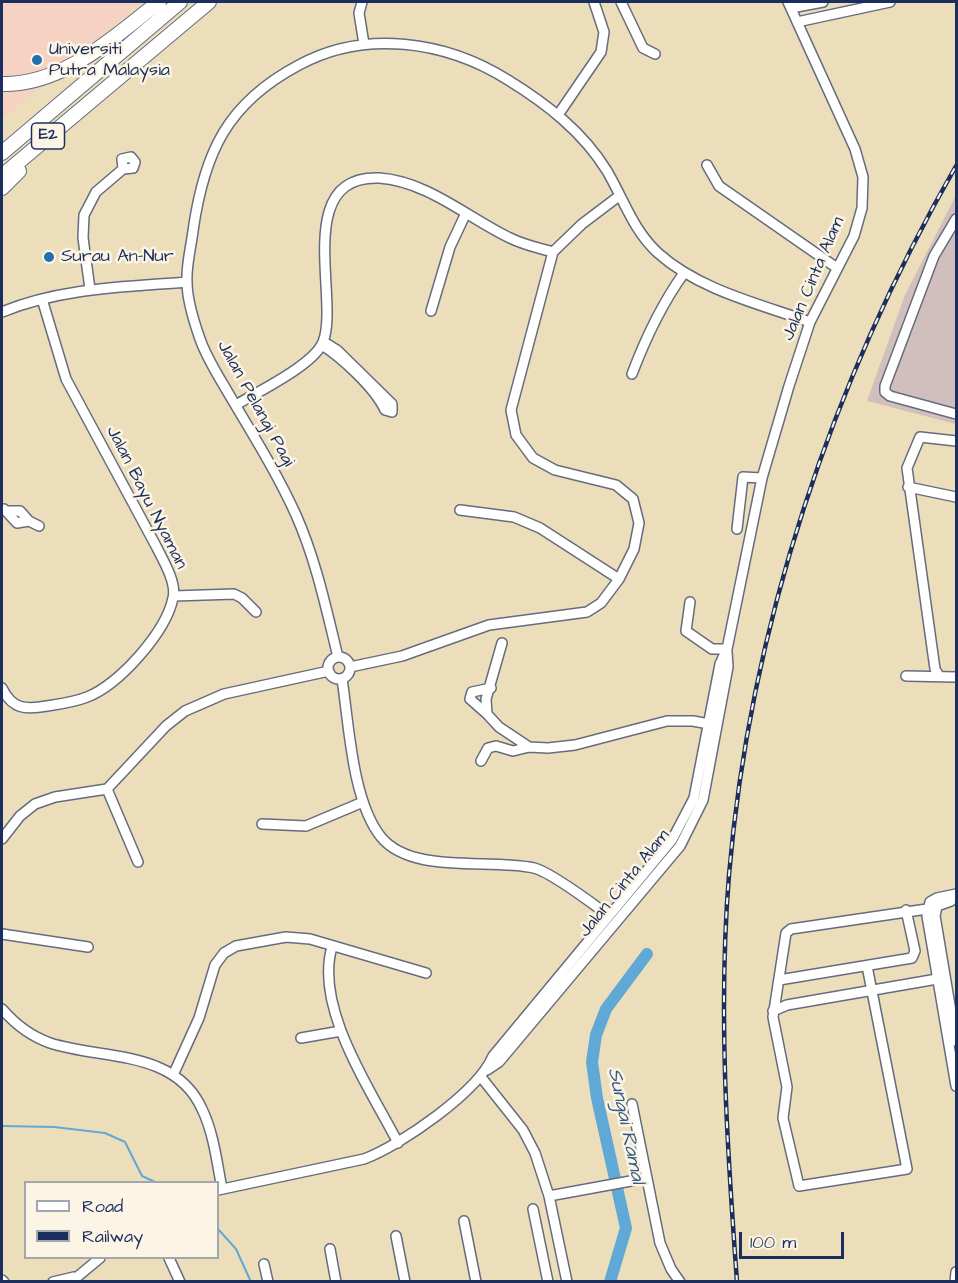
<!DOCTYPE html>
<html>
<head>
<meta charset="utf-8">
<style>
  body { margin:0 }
  #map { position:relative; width:958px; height:1283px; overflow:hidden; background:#ecdeba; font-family:"Architects Daughter",sans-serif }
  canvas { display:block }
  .frame { position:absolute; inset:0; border:3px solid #1b2f5e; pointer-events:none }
  .legend { position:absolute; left:24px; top:1181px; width:195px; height:78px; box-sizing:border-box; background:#fcf5e5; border:2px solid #a2a6af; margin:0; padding:8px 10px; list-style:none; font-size:18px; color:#1b2f5e }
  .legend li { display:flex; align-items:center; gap:12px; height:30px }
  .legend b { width:30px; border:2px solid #a2a6af }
  .scale { position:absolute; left:739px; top:1232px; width:105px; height:27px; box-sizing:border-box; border:3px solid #1b2f5e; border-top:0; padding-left:8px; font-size:18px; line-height:21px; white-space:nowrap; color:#1b2f5e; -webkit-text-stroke:4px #fcf5e5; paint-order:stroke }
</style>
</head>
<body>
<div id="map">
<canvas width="958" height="1283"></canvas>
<div class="frame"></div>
<ul class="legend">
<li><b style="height:8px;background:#fff"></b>Road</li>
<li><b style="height:8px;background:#1b2f5e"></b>Railway</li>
</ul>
<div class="scale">100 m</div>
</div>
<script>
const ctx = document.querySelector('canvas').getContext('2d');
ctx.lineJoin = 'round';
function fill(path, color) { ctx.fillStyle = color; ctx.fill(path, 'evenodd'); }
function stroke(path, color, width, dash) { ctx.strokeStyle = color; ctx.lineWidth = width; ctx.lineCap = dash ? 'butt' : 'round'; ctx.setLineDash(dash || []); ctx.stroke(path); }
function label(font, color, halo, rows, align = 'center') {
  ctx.font = font + ' "Architects Daughter",sans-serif'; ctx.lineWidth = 5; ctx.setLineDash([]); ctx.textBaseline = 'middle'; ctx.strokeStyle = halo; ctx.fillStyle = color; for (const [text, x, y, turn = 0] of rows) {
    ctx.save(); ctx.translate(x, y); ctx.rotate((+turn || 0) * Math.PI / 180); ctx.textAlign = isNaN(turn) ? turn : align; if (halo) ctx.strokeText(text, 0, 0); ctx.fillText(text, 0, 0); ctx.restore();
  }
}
fill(new Path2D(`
  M 2,2 L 142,2 L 2,119 Z`), '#f6d2c3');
fill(new Path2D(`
  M 956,195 L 956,424 L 867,401 L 905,295 Z`), '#d1bfbd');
stroke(new Path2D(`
  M 2,1126 L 54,1127 L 105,1133 L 125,1142 L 142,1176 L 155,1182
  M 218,1229 L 236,1249 L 251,1282`), '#60a9d7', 2);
stroke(new Path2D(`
  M 610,1282 L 626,1228 L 597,1098 L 592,1062 L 596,1035 L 606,1009 L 647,954`), '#60a9d7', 12);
const minor = new Path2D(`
  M 362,2 L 359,13 L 364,44
  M 621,2 L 643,48 L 655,54
  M 791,8 L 823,2
  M 797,22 L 890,2
  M 558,115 L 601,52 L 604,32 L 594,2
  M 707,165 L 719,186 L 837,268
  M 956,219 L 934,256 L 885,386 L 885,392 L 890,396 L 956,414
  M 90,289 L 83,238 L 84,215 L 96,192 L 123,169 L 133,168 L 135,162 L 131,157 L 122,159 L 123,169
  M 431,311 L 450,247 L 466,213
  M 2,312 C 60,288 124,287 187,282
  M 322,345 C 342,358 375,388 385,410 L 392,412 L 392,404 L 337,350 L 324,342
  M 632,374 C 646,337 661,305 684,273
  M 236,405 C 257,392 314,365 323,342 C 340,300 292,175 379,178 C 427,181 468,218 510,238 C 524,245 539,248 553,252
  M 908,487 L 956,497
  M 4,509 L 17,523 L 29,521
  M 460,510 L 514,517 L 540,528 L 619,579
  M 7,511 L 20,511 L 29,521 L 39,526
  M 737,529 L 743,477 L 762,478
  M 174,596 L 234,594 L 242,598 L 256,612
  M 690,602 L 686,631 L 712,649 L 727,649
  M 502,643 L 486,699 L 487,714 L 499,727 L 529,747 L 548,748 L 575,745 L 667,721 L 693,721 L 714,725
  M328 668a11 11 0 1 1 22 0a11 11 0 1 1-22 0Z
  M 338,657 C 326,608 316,560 296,515 C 277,473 253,435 230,396 C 219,377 207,359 200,339 C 194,322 187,299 187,282 C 186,266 191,247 193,231 C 204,153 227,103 299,65 C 365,29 446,41 508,80 C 547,104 583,132 607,171 C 624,200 633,230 658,253 C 699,290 760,304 810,322
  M 350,667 L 402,656 L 489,625 L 587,612 L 601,603 L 619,579 L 634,549 L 639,523 L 633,499 L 616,485 L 555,470 L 533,458 L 516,435 L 511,410 L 553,252 L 582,224 L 619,196
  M 906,676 L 956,677
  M 939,676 L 935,669 L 907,468 L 920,437 L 956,441
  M 342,679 C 349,724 352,801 381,837 C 412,875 490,858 534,868 C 551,872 593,904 608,915
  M 2,688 C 12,709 25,710 47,706 C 60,704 75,702 87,697 C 119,685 166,632 173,598 C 177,583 163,560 156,546 L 66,379 L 42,299
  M 487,714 L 470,699 L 472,692 L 491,688
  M 481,761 L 488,748 L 496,746 L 513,751 L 529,747
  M 107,789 L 138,862
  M 262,824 L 306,826 L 363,802
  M 2,839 L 20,816 L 35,804 L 55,797 L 107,789 L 166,726 L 185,711 L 224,694 L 329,671
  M 956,894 L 937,898 L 930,902 L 927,916 L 956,1086
  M 951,901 L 937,906 L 935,916 L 956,1041
  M 2,934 L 88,947
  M 332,947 C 314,1008 371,1090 398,1143
  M 867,966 L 907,1169 L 799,1186 L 783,1118 L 787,1087 L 773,1017 L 786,933 L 791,929 L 927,909
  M 779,980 L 912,958 L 915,951 L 906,910
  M 2,1009 C 15,1024 30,1036 50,1043 C 102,1060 175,1049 202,1109 C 214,1134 217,1163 222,1189
  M 773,1011 L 787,1005 L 937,979 L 944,969
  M 301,1038 L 341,1031
  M 487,1070 L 499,1062 L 680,846 L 703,800 L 728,667 L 727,652
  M 174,1073 L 199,1018 L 215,965 L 224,953 L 236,946 L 286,937 L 310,939 L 426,973
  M 481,1077 L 523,1130 L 535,1153 L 549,1196 L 647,1178
  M 632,1104 L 660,1243 L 671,1269 L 680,1282
  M 218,1190 L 364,1159 C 401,1145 478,1092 493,1056 L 672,840 L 694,798 L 720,664 L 727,649 L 762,478 L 789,386 L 810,322 L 854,236 L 862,208 L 863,177 L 855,149 L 788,2
  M 549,1196 L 567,1282
  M 533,1209 L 548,1282
  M 464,1221 L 476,1282
  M 396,1236 L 405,1282
  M 330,1249 L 336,1282
  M 169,1258 L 180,1282
  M 264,1264 L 268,1282
  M 2,1280 L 4,1282
  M 53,1282 L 74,1277
  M 71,1282 L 100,1258
  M 955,1282 L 956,1272`);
const highway = new Path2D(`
  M 2,84 C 64,85 112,38 159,2
  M 2,153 L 180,2
  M 2,176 L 209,2
  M 2,188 L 19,171`);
stroke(minor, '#646c7e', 12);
stroke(highway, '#646c7e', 16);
stroke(minor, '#fff', 9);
stroke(highway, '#fff', 14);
const rail = new Path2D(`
  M 737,1282 C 727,1146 718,1010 729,875 C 750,626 832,382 956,166`);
stroke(rail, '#1b2f5e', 4.5);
stroke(rail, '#fcf5e5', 2, [7]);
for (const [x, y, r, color] of [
  [37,60,6,"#1f6fb2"],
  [49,257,6,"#1f6fb2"]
]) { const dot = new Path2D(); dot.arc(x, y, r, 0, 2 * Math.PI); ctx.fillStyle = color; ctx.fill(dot); stroke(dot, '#fcf5e5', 2); }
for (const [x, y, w] of [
  [48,136,33]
]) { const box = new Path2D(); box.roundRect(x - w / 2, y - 13, w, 26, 4.5); ctx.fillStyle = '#fcf5e5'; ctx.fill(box); stroke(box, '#1b2f5e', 1.5); }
label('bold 16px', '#1b2f5e', null, [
  ["E2",48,136]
]);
label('18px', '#1b2f5e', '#fcf5e5', [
  ["Universiti",49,50],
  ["Putra Malaysia",49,71],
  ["Surau An-Nur",61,257]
], 'left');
label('18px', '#1b2f5e', '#fcf5e5', [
  ["Jalan Cinta Alam",814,279,-67],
  ["Jalan Pelangi Pagi",255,404,61],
  ["Jalan Bayu Nyaman",146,498,63],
  ["Jalan Cinta Alam",625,884,-51]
]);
label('italic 20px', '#335a88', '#fcf5e5', [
  ["Sungai Ramal",625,1126,78]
]);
</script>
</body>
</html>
